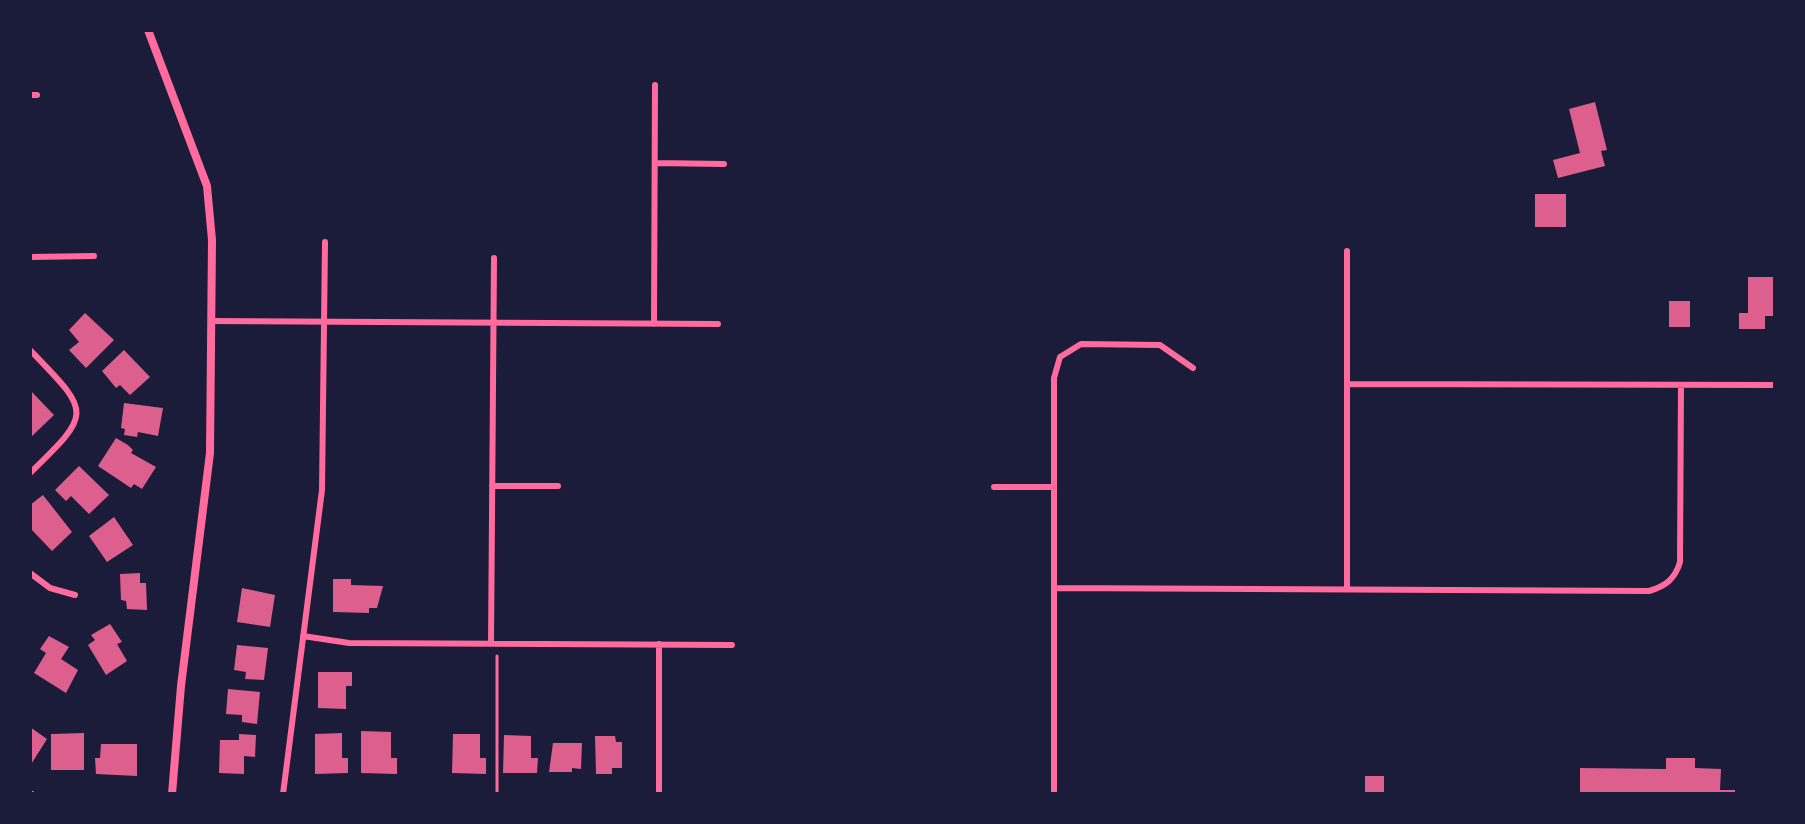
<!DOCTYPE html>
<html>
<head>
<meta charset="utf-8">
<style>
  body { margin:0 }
  #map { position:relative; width:1805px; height:824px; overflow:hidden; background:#1b1b3a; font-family:"Archivo Narrow",sans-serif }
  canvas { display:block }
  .frame { position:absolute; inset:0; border:32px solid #1b1b3a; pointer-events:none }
</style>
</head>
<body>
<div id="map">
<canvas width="1805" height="824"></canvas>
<div class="frame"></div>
</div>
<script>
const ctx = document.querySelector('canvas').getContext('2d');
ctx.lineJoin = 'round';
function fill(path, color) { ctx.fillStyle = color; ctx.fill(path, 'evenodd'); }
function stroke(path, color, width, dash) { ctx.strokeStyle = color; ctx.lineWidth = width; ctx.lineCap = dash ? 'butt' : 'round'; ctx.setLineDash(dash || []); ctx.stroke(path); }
fill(new Path2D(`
  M 1595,102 L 1607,150 L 1601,151 L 1605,166 L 1558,178 L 1553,160 L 1580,153 L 1569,109 Z
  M 1535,194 L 1566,194 L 1566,227 L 1535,227 Z
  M 1748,277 L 1774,277 L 1774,316 L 1765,316 L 1765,329 L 1739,329 L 1739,313 L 1748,313 Z
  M 1669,301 L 1690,301 L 1690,327 L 1669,327 Z
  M 85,313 L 114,340 L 86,368 L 69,350 L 79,342 L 69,330 Z
  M 124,350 L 150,377 L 130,395 L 120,385 L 116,388 L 102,371 Z
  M 30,390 L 54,415 L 30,438 Z
  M 124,403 L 163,408 L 158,436 L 138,432 L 137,437 L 124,435 L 125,429 L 121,428 Z
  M 116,438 L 128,445 L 133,450 L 131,453 L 156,467 L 142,489 L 134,484 L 131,488 L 98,466 Z
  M 79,466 L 109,495 L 89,514 L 71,496 L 66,501 L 55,490 Z
  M 43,495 L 72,532 L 52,551 L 30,528 L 30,505 Z
  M 114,517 L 133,545 L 107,562 L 89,536 Z
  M 140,573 L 140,583 L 146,583 L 147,610 L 127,609 L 126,601 L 121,600 L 120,574 Z
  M 333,579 L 351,579 L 351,585 L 383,586 L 377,608 L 369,608 L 369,613 L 333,612 Z
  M 242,588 L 275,595 L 270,627 L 237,622 Z
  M 110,624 L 122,642 L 117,644 L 127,661 L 106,675 L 88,645 L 95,640 L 91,635 Z
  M 49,636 L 69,647 L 61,659 L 78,670 L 66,693 L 34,673 L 46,653 L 40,649 Z
  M 237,645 L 268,648 L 264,680 L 245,679 L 246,672 L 234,670 Z
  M 318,672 L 352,672 L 352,686 L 346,686 L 346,709 L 318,708 Z
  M 228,689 L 260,692 L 257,724 L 242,722 L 242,715 L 226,714 Z
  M 30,727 L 47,739 L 30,766 Z
  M 361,731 L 391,732 L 391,758 L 397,758 L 397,774 L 361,773 Z
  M 84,733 L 84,770 L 51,770 L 51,734 Z
  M 342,733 L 342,758 L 348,758 L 348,773 L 315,774 L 315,734 Z
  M 239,734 L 256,735 L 255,757 L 244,756 L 244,774 L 219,773 L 220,740 L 239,740 Z
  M 453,734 L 480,734 L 480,758 L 486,758 L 486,774 L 452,773 Z
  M 504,735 L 531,736 L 531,758 L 538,758 L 537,773 L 503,773 Z
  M 595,736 L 615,736 L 616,742 L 622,742 L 622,768 L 612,768 L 612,774 L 596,774 Z
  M 553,743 L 582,743 L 581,769 L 572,768 L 572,772 L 549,772 Z
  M 101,744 L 137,744 L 137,776 L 96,774 L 95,758 L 100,758 Z
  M 1666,758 L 1695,758 L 1695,768 L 1721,769 L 1720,790 L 1735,790 L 1735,794 L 1580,794 L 1580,768 L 1666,769 Z
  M 1365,776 L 1384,776 L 1384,794 L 1365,794 Z`), '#dd5f8e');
stroke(new Path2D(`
  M 497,656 L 497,794`), '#ff6b9d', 3);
stroke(new Path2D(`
  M 30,95 L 37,95
  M 655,163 L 724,164
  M 1347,251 L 1347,589
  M 30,257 L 94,256
  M 211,321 L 718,324
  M 654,324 L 655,85
  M 30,350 C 91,413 93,412 30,473
  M 1349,384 L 1775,385
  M 492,486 L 558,486
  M 994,487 L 1054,487
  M 30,573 L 50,588 L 75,595
  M 1054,588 L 1649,591 C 1666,586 1675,579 1680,562 L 1681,385
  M 303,636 L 349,643 L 732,645
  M 491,643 L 494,258
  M 30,793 L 32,794
  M 283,794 L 322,490 L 325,242
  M 659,794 L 659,644
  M 1054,794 L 1054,378 L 1060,357 L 1081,344 L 1160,345 L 1193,368`), '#ff6b9d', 6);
stroke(new Path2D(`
  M 148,30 L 207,186 L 212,240 L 210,453 L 181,686 L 172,794`), '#ff6b9d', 8);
</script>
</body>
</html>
